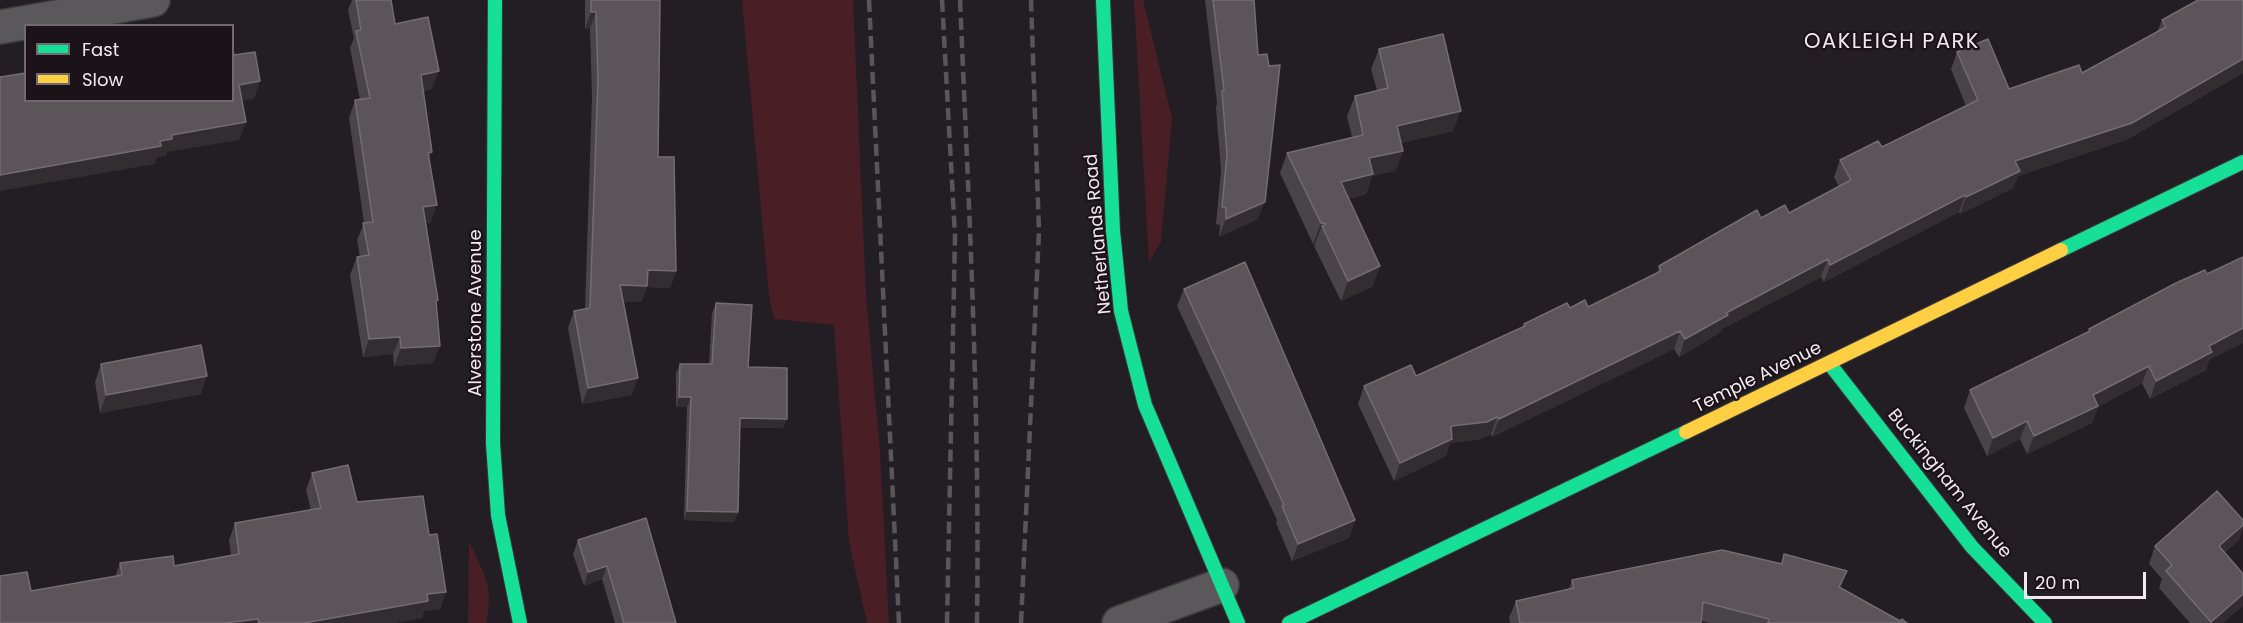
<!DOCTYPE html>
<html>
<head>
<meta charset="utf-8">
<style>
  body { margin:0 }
  #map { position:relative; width:2243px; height:623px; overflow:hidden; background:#231e23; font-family:Poppins,sans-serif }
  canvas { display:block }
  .legend { position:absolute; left:24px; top:24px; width:210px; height:78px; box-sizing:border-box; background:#1c131a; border:2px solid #71696f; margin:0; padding:8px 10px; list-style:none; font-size:18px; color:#f0eaef }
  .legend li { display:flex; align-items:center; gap:12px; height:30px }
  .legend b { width:30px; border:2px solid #71696f }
  .scale { position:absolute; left:2024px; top:572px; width:122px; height:27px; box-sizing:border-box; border:3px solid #f0eaef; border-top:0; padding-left:8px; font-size:18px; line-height:21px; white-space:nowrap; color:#f0eaef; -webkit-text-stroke:4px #1c131a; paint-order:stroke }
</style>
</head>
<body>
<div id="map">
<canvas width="2243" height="623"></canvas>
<ul class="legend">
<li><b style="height:8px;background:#16e098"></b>Fast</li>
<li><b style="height:8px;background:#ffcf43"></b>Slow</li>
</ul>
<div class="scale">20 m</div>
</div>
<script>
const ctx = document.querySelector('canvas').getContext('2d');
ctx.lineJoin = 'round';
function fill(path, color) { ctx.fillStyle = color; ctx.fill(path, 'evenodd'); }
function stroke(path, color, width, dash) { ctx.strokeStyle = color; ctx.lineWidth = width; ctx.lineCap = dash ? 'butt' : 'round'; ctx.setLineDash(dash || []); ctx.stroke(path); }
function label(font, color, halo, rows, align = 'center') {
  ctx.font = font + ' Poppins,sans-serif'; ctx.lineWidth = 4.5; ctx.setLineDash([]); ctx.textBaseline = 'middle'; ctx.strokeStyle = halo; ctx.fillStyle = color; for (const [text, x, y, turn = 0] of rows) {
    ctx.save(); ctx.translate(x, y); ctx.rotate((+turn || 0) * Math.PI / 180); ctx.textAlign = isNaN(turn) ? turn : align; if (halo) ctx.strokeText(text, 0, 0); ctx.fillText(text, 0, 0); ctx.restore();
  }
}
fill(new Path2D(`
  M 742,0 L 853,0 L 866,296 L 880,452 L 889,623 L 867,623 L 849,542 L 834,325 L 774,319 L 769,296 Z
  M 1134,0 L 1143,0 L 1172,118 L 1161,242 L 1149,262 Z
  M 469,541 C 484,575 494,585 486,623 L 468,623 Z`), '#491f25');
const street = new Path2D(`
  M 0,27 L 153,0
  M 1119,623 L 1222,585`);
const fast = new Path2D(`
  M 495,0 L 493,443 L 498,515 L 520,623
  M 1103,0 L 1113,231 L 1121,311 L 1145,405 L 1238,623
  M 2061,250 L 2243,162
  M 1829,363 L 1972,547 L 2045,623
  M 1289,623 L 1686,432`);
const slow = new Path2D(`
  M 1686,432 L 2061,250`);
stroke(street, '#3d393d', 36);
stroke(fast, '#3d393d', 16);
stroke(slow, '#3d393d', 16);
stroke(street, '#5b585b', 33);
stroke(fast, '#16e098', 14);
stroke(slow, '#ffcf43', 14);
stroke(new Path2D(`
  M 869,0 L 899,623
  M 942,0 L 955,236 L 947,623
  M 960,0 C 969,207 980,416 977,623
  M 1021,623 L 1039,231 L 1031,0`), '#595559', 4.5, [12, 6]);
fill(new Path2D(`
  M 352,0 L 391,0 L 395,24 L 432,89 L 423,91 L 429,161 L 431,222 L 426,223 L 436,306 L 433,363 L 394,366 L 393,354 L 363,357 L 350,275 L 357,257 L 360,257 L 357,240 L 364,223 L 349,118 L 355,100 L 360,100 L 350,48 L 354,38 L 348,10 Z
  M 585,0 L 660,0 L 658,157 L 676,271 L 670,288 L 647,287 L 641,302 L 624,302 L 632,395 L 582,404 L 568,328 L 574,311 L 585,309 L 592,97 L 590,28 L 585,29 Z
  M 1205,0 L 1254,0 L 1258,219 L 1219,237 L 1220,225 L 1216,224 L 1221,171 L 1216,108 L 1217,103 Z
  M 2243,0 L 2243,73 L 2126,140 L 2018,176 L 2013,188 L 1960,214 L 1959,212 L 1824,282 L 1821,277 L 1722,329 L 1721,332 L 1679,357 L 1674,349 L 1492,437 L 1491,434 L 1481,439 L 1450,443 L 1446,456 L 1394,481 L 1358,404 L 1364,386 L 1416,376 L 1522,327 L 1524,324 L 1570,308 L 1588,307 L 1657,273 L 1659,266 L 1761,218 L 1789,213 L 1839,187 L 1834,177 L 1840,160 L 1882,147 L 1966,106 L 1951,69 L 1957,52 L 2009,89 L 2082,73 L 2157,32 L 2162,20 Z
  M 1379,49 L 1453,131 L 1401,143 L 1403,151 L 1395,171 L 1372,176 L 1366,194 L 1348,199 L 1373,286 L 1341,301 L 1314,246 L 1315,244 L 1313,244 L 1280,173 L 1287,153 L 1352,137 L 1347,116 L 1355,96 L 1377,91 L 1371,69 Z
  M 1184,289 L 1355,520 L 1349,538 L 1292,561 L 1276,523 L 1277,520 L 1177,306 Z
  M 716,303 L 748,367 L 783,428 L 740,428 L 738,512 L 734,522 L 684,520 L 687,407 L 676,407 L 676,373 L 680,364 L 709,364 L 712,313 Z
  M 2089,329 L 2218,355 L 2209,360 L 2206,370 L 2150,399 L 2142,383 L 2098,407 L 2092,423 L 2027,454 L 2020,439 L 1987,456 L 1964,408 L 1970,390 L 2088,332 Z
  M 101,364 L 201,394 L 100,413 L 95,382 Z
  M 312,473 L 357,502 L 429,535 L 446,592 L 440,609 L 424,611 L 422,618 L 394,623 L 0,623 L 31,591 L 115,577 L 120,563 L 174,566 L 231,555 L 229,540 L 235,523 L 311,510 L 306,490 Z
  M 578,540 L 676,623 L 615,623 L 602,579 L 584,586 L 573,554 Z
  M 2239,540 L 2225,552 L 2223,623 L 2190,623 L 2159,588 L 2162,579 L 2149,564 L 2155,546 Z
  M 1784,554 L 1841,588 L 1900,621 L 1907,623 L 1709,623 L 1702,621 L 1701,623 L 1510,623 L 1509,618 L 1516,601 L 1569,589 L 1572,580 L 1781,563 Z`), '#494448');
fill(new Path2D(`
  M 591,12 L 596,12 L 590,28 L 585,29 Z
  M 2243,59 L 2243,73 L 2126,140 L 2018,176 L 2013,188 L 1960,214 L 1966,197 L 2015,161 Z
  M 439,71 L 432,89 L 414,92 L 421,75 Z
  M 260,81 L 254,99 L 233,102 L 239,85 Z
  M 1461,111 L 1453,131 L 1389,146 L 1397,126 Z
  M 246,122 L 239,140 L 167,152 L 166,156 L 157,157 L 155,164 L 0,191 L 0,175 L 160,141 L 172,135 Z
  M 1403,151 L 1395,171 L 1372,176 L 1366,194 L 1333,203 L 1341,182 L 1369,158 Z
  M 432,152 L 426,169 L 428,153 Z
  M 1965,195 L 1959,212 L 1824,282 L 1830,265 Z
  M 1265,202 L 1258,219 L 1219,237 L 1226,219 Z
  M 437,205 L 431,222 L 417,225 L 423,207 Z
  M 1321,223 L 1326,224 L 1322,226 L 1315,244 L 1313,244 Z
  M 1828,259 L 1821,277 L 1722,329 L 1721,332 L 1679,357 L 1685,339 L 1726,313 Z
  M 1380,266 L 1373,286 L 1341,301 L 1348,281 Z
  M 648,270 L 676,271 L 670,288 L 647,287 L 641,302 L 614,302 L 620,285 Z
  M 2243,328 L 2243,343 L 2209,360 L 2206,370 L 2150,399 L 2156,381 L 2209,346 Z
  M 1680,331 L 1674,349 L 1492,437 L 1499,419 Z
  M 400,337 L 393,354 L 363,357 L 369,339 Z
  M 440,346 L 433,363 L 394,366 L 401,348 Z
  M 2149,366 L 2142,383 L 2098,407 L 2092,423 L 2027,454 L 2034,436 L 2093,395 Z
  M 207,376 L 201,394 L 100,413 L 106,395 Z
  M 638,378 L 632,395 L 582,404 L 588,388 Z
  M 679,397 L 691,397 L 687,407 L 676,407 Z
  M 1497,417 L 1491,434 L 1481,439 L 1450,443 L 1446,456 L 1394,481 L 1400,463 L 1451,426 Z
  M 740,418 L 787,419 L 783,428 L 736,428 Z
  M 2027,421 L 2020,439 L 1987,456 L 1993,438 Z
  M 687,511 L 738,512 L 734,522 L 684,520 Z
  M 1355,520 L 1349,538 L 1292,561 L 1298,544 Z
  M 2243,525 L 2243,529 L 2239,540 L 2212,563 L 2219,546 Z
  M 607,566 L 602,579 L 584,586 L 588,572 Z
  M 1847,571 L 1841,588 L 1839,587 Z
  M 446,592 L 440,609 L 424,611 L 422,618 L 394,623 L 304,623 L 427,594 Z
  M 2243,594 L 2243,606 L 2223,623 L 2210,623 Z
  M 258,619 L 257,623 L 225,623 Z`), '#322d31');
const building = new Path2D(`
  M 356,0 L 391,0 L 395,24 L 428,17 L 439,71 L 421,75 L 432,152 L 428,153 L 437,205 L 423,207 L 438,300 L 436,301 L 440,346 L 401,348 L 400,337 L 369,339 L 357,257 L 369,255 L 363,223 L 373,222 L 355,100 L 370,98 L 356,31 L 361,30 Z
  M 591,0 L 660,0 L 658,157 L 674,157 L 676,271 L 648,270 L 647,286 L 620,285 L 638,378 L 588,388 L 574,311 L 590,308 L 598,80 L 596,12 L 591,12 Z
  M 1213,0 L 1254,0 L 1258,55 L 1267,54 L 1269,66 L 1280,65 L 1265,202 L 1226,219 L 1226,208 L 1222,207 L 1227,154 L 1222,91 L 1224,90 Z
  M 2198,0 L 2243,0 L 2243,59 L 2132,123 L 2015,161 L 2020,171 L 1966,197 L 1965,195 L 1830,265 L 1828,259 L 1726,313 L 1728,315 L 1685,339 L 1680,331 L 1499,419 L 1497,417 L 1487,422 L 1451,426 L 1452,439 L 1400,463 L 1364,386 L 1411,365 L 1416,376 L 1525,326 L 1524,324 L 1567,303 L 1570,308 L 1585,300 L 1588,307 L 1661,271 L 1659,266 L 1757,210 L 1761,218 L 1785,205 L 1789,213 L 1851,180 L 1840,160 L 1878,141 L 1882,147 L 1978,100 L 1957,52 L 1988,39 L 2009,89 L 2079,65 L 2082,73 L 2166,27 L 2162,20 Z
  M 1443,34 L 1461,111 L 1397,126 L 1403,151 L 1369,158 L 1373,174 L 1341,182 L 1380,266 L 1348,281 L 1322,226 L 1326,224 L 1321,223 L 1287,153 L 1363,135 L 1355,96 L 1388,88 L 1379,49 Z
  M 232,45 L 234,55 L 255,52 L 260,81 L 239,85 L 246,122 L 172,135 L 172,139 L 160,141 L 161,146 L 0,175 L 0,77 L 26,73 L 26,100 L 232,100 Z
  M 2243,257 L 2243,328 L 2209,346 L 2212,352 L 2156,381 L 2149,366 L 2093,395 L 2098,406 L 2034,436 L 2027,421 L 1993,438 L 1970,390 L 2090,331 L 2089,329 L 2176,283 L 2205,270 L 2207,274 Z
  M 1245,262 L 1355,520 L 1298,544 L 1282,506 L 1284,505 L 1184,289 Z
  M 716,303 L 752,305 L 748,367 L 787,368 L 787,419 L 740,418 L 738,512 L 687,511 L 691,397 L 679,397 L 680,364 L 712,364 Z
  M 201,345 L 207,376 L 106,395 L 101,364 Z
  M 348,465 L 357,502 L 423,496 L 429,535 L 437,534 L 446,592 L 427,594 L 428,601 L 304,623 L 259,623 L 258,619 L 225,623 L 0,623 L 0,576 L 27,572 L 31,591 L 122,575 L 120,563 L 173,556 L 174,566 L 239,554 L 235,523 L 321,508 L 312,473 Z
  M 2217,491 L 2243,520 L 2243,525 L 2219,546 L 2243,574 L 2243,594 L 2211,622 L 2166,571 L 2172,565 L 2155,546 Z
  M 646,518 L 676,623 L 624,623 L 607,566 L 588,572 L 578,540 Z
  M 1722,550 L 1782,564 L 1784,554 L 1847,571 L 1839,587 L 1900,621 L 1902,619 L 1907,623 L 1768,623 L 1769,619 L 1703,602 L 1701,623 L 1520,623 L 1516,601 L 1574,588 L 1572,580 Z`);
fill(building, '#5b555a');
stroke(building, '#726d71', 1.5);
label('18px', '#f0eaef', '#1c131a', [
  ["Netherlands Road",1099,234,-95],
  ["Alverstone Avenue",476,313,-90],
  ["Temple Avenue",1758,378,-26],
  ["Buckingham Avenue",1949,484,51]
]);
ctx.letterSpacing = '1.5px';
label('21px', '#f0eaef', '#1c131a', [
  ["OAKLEIGH PARK",1892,43]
]);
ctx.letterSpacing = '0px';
</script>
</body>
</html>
